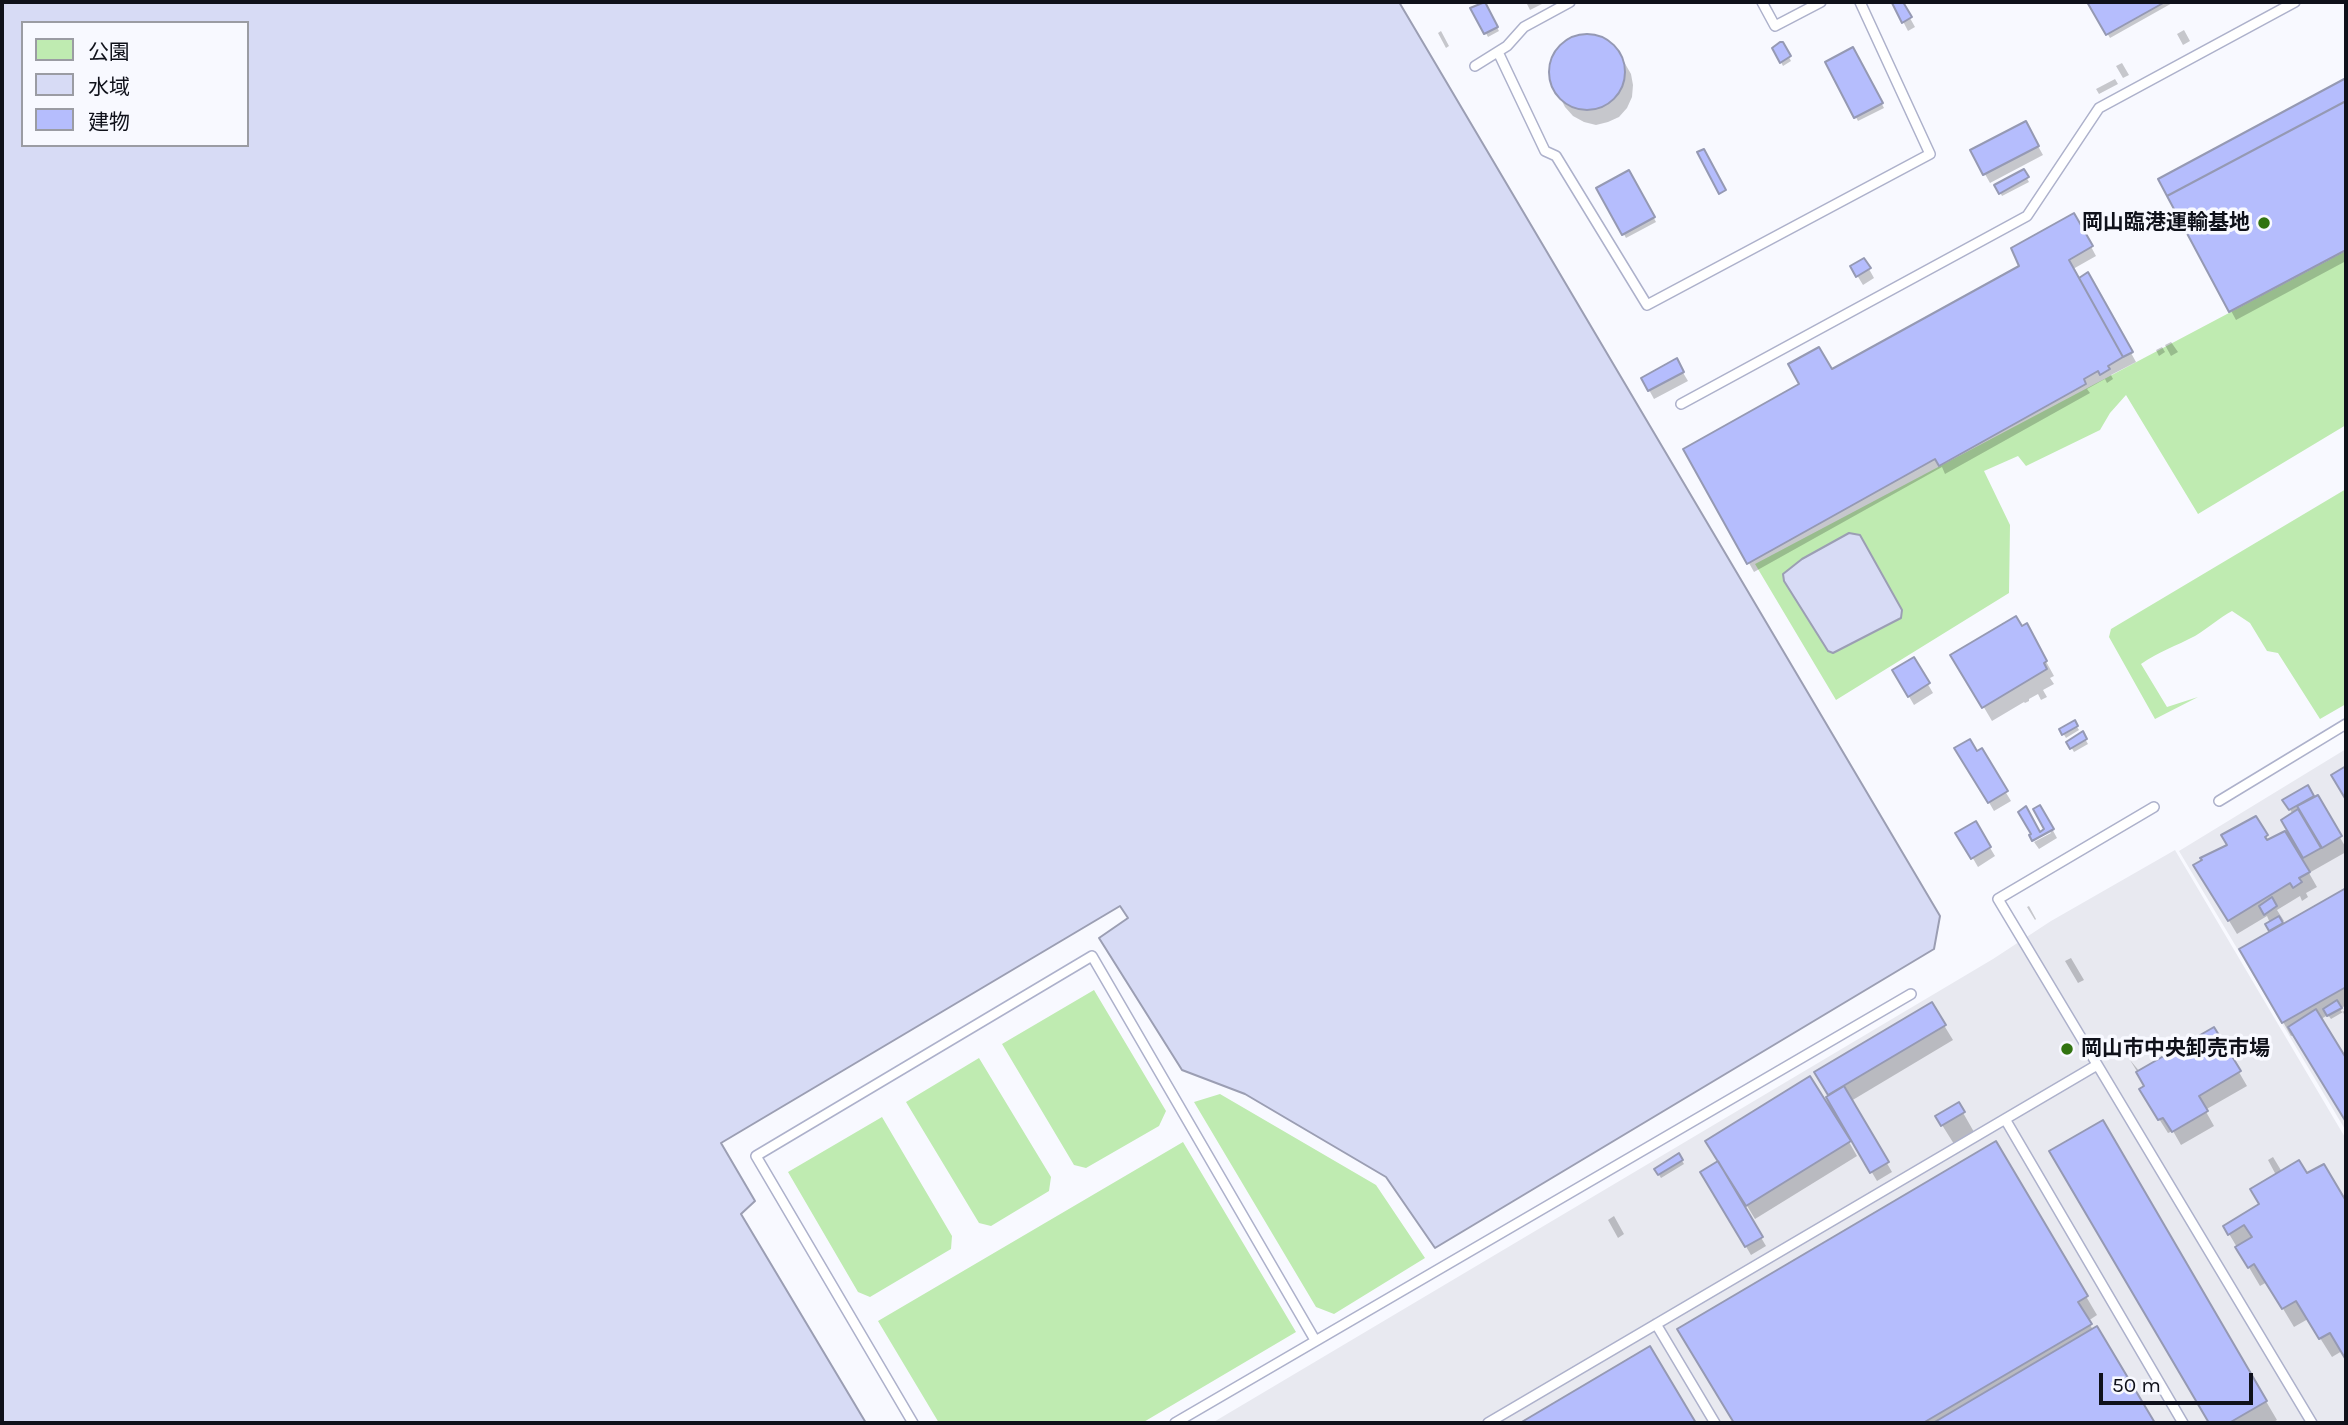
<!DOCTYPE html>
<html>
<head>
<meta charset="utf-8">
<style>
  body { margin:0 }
  #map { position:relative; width:2348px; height:1425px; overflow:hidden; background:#f8f9ff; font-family:Karla,"Noto Sans JP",sans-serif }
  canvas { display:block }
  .frame { position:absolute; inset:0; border:4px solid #0f111a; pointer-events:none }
  .legend { position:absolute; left:21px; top:21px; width:228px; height:126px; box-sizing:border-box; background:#f8f9ff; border:2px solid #9b9ca3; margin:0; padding:9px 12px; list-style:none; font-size:21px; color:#0f111a }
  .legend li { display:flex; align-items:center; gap:14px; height:35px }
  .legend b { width:35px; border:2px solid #9b9ca3 }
  .scale { position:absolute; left:2099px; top:1373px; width:154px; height:32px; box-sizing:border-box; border:4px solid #0f111a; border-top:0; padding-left:9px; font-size:21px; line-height:24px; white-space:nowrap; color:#0f111a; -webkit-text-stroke:5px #f8f9ff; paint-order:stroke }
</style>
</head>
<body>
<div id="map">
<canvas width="2348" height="1425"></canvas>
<div class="frame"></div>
<ul class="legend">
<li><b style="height:19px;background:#bfebb1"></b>公園</li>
<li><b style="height:19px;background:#d7dbf5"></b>水域</li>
<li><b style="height:19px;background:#b5bdfd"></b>建物</li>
</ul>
<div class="scale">50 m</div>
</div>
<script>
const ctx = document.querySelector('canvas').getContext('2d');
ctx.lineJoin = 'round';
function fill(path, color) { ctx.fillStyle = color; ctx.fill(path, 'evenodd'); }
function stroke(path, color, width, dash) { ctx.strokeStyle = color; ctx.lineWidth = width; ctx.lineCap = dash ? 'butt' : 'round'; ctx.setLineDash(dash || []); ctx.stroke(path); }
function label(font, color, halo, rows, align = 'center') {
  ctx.font = font + ' Karla,"Noto Sans JP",sans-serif'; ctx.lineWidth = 7; ctx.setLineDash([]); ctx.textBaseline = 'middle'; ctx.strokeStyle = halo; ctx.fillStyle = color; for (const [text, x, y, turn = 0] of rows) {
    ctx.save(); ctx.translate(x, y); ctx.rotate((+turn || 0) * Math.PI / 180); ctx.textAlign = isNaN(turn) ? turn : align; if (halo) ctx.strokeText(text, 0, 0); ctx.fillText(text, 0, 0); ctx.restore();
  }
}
fill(new Path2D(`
  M 2346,749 L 2346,1131 L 2179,851 Z
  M 2175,850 L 2346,1139 L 2346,1423 L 1212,1423 L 1993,959 L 2051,921 Z`), '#e8e9f0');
fill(new Path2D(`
  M 2346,251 L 2346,425 L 2198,514 L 2126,395 L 2110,413 L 2100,430 L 2026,466 L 2018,456 L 1984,471 L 2010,525 L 2009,593 L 1836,700 L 1755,564 ZM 1849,533 L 1860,535 L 1828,651 L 1784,581 L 1783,575 L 1802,559 Z
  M 2346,489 L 2346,704 L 2320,719 L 2278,653 L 2267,651 L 2250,623 L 2232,611 C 2219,618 2208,628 2195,636 C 2176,646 2158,652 2141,664 L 2167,707 L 2198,697 L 2155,719 L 2109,637 L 2111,629 Z
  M 1094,990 L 1166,1111 L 1159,1126 L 1086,1168 L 1074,1165 L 1002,1044 Z
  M 979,1058 L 1051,1177 L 1049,1191 L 991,1226 L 979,1223 L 906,1102 Z
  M 1220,1094 L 1376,1185 L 1425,1258 L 1334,1314 L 1316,1307 L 1194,1102 Z
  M 882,1117 L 952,1236 L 951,1249 L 870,1297 L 858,1292 L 788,1172 Z
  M 1183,1142 L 1296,1332 L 1142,1423 L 939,1423 L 878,1321 Z`), '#bfebb1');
const water = new Path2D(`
  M 2,2 L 1399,2 L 1940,916 L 1934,949 L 1435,1248 L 1386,1177 L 1245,1094 L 1182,1070 L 1099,938 L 1128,918 L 1120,906 L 721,1143 L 755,1201 L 741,1214 L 866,1423 L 2,1423 ZM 23,23 L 247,23 L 247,145 L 23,145 Z
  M 1849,533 L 1860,535 L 1902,610 L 1901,618 L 1833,653 L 1828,651 L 1784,581 L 1783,574 L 1802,559 Z`);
fill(water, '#d7dbf5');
stroke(water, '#9b9eb3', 2);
fill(new Path2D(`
  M 1526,2 L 1546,2 L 1530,10 Z
  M 1899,2 L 1901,2 L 1915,27 L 1908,31 L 1894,4 Z
  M 2089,2 L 2174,2 L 2110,38 Z
  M 1484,3 L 1499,31 L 1488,37 L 1473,9 Z
  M 2184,30 L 2190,41 L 2183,45 L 2177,34 Z
  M 1441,31 L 1449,46 L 1446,48 L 1438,33 Z
  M 1583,36 L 1595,36 L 1606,41 L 1616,48 L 1631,74 L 1633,85 L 1632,97 L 1627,108 L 1619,117 L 1608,122 L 1596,125 L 1584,122 L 1573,116 L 1565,107 L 1551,80 L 1551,68 L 1554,56 L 1561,46 L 1572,39 Z
  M 1782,44 L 1791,61 L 1783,66 L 1774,49 Z
  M 1853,50 L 1884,108 L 1858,121 L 1827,63 Z
  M 2122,63 L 2129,75 L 2123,78 L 2116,66 Z
  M 2115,79 L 2118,84 L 2099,94 L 2096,89 Z
  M 2346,80 L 2346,261 L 2236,320 L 2160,179 Z
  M 2025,123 L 2043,155 L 1990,183 L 1972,151 Z
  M 2023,171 L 2029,182 L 2002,196 L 1997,186 Z
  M 1629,172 L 1656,222 L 1626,238 L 1599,189 Z
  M 2074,215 L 2096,256 L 2073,269 L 2078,280 L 2088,275 L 2136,362 L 2111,375 L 2113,379 L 2107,383 L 2105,379 L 2087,389 L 2090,393 L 1945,474 L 1942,467 L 1754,572 L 1685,449 L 2021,267 Z
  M 1864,260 L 1874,278 L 1863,285 L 1852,267 Z
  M 2171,342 L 2178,352 L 2171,356 L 2165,345 Z
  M 2162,347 L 2165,352 L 2159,356 L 2156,350 Z
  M 1676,361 L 1688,381 L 1654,399 L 1643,379 Z
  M 2026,625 L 2054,676 L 2050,678 L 2054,684 L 2043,690 L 2047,697 L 2041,700 L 2038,694 L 2029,699 L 2029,701 L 2025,703 L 2024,702 L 1992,721 L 1953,655 Z
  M 1913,659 L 1933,693 L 1914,705 L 1894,671 Z
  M 2074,722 L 2079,730 L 2066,738 L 2061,730 Z
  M 2082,734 L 2088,744 L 2074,752 L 2068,742 Z
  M 1957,748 L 1976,753 L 1981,751 L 2011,801 L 1994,811 Z
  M 2307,787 L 2314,799 L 2317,797 L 2346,848 L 2346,852 L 2309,873 L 2317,887 L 2306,893 L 2308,897 L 2302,901 L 2300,896 L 2277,910 L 2284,921 L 2281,923 L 2283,926 L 2346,890 L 2346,1005 L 2340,1009 L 2342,1012 L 2346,1010 L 2346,1019 L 2343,1012 L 2331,1019 L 2328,1015 L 2321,1019 L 2346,1061 L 2346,1119 L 2294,1035 L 2291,1036 L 2242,949 L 2272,932 L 2267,924 L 2270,923 L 2267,916 L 2237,934 L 2196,866 L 2229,845 L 2255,819 L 2269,841 L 2285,833 L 2295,844 L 2292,813 L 2285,800 Z
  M 2040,807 L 2057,838 L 2039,849 L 2034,842 L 2051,833 L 2049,830 L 2039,834 L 2047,830 Z
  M 1975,823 L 1995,856 L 1978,867 L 1958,833 Z
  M 2029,906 L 2036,919 L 2035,920 L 2027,907 Z
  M 2071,958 L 2084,980 L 2078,983 L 2065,961 Z
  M 1931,1004 L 1953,1040 L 1851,1101 L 1892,1172 L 1877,1181 L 1828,1098 L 1831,1097 L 1817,1072 Z
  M 2214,1029 L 2247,1086 L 2205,1110 L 2214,1126 L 2181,1145 L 2173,1131 L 2168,1133 L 2149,1103 L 2146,1086 L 2130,1060 L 2140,1072 Z
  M 1958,1104 L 1974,1132 L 1954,1144 L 1937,1117 Z
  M 2102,1122 L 2277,1420 L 2272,1423 L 2211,1423 L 2052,1152 Z
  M 1849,1142 L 1857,1156 L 1755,1219 L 1726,1171 L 1723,1173 L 1766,1246 L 1751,1255 L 1702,1172 L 1720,1162 Z
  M 1996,1144 L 2097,1315 L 2088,1321 L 2093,1330 L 2097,1329 L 2153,1423 L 1735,1423 L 1680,1330 Z
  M 1679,1156 L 1684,1164 L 1661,1178 L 1656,1170 Z
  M 2273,1157 L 2282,1172 L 2306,1176 L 2323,1166 L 2346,1204 L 2346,1358 L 2342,1351 L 2332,1357 L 2308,1319 L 2294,1327 L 2267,1282 L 2260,1286 L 2225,1227 L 2261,1205 L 2276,1175 L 2268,1160 Z
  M 1614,1216 L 1624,1234 L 1618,1238 L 1608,1220 Z
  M 1650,1349 L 1694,1423 L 1524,1423 Z`), '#0003');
const building = new Path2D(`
  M 1485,2 L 1498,27 L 1484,34 L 1470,8 Z
  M 1895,2 L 1903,2 L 1912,17 L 1902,23 L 1892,3 Z
  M 2087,2 L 2165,2 L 2106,35 Z
  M1549 72a38 38 0 1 1 76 0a38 38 0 1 1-76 0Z
  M 1780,42 L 1783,42 L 1791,56 L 1780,63 L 1772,48 Z
  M 1853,47 L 1883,103 L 1854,118 L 1825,62 Z
  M 2346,78 L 2346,101 L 2167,196 L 2158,179 Z
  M 2346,101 L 2346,250 L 2229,312 L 2167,196 Z
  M 2026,121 L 2039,146 L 1983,175 L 1970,150 Z
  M 1704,149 L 1726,190 L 1719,194 L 1697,152 Z
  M 2024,169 L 2029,177 L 1999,194 L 1994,185 Z
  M 1629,170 L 1655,217 L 1622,235 L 1596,188 Z
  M 2074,213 L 2093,246 L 2069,260 L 2123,357 L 2108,366 L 2110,369 L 2100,375 L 2098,371 L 2084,379 L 2086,384 L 1939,466 L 1935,459 L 1747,564 L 1683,449 L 1799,384 L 1788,364 L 1819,347 L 1832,369 L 2019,266 L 2011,248 Z
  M 1864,258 L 1871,268 L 1856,277 L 1850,266 Z
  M 2088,272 L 2133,352 L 2123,357 L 2079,278 Z
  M 1677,358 L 1684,372 L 1648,391 L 1641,378 Z
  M 2016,616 L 2022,626 L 2027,623 L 2047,661 L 2044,663 L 2047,669 L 1982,708 L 1950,655 Z
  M 1914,657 L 1930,683 L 1908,697 L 1892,670 Z
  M 2075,720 L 2078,726 L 2062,735 L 2059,729 Z
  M 2083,731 L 2087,739 L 2070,749 L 2066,742 Z
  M 1970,739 L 1977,751 L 1982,748 L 2008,791 L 1988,803 L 1954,748 Z
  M 2346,766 L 2346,800 L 2331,775 Z
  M 2308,785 L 2314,796 L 2289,810 L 2282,800 Z
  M 2318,795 L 2342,836 L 2322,848 L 2297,806 Z
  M 2040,805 L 2054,829 L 2032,841 L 2029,835 L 2031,834 L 2018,812 L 2026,806 L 2040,832 L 2044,829 L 2033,809 Z
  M 2298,809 L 2321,848 L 2303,858 L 2281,820 Z
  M 2256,816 L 2268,835 L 2265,837 L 2267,840 L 2285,831 L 2310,872 L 2299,878 L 2302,882 L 2293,888 L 2290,883 L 2228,921 L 2193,865 L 2202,860 L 2200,858 L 2227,845 L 2221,835 Z
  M 1976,821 L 1991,847 L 1971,859 L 1955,833 Z
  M 2346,888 L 2346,987 L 2282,1023 L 2239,949 Z
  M 2272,897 L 2277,906 L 2264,915 L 2259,906 Z
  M 2279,916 L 2283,923 L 2269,931 L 2265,924 Z
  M 2337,1000 L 2342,1008 L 2327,1016 L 2323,1009 Z
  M 1932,1002 L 1946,1025 L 1828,1095 L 1814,1072 Z
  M 2316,1009 L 2346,1058 L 2346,1122 L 2288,1027 Z
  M 2214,1027 L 2241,1071 L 2199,1096 L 2208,1111 L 2172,1132 L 2163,1118 L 2158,1120 L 2139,1089 L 2144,1086 L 2136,1072 Z
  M 1810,1076 L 1851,1141 L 1746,1206 L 1705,1141 Z
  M 1844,1086 L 1889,1162 L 1870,1173 L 1826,1097 Z
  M 1959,1102 L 1965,1112 L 1941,1126 L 1935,1116 Z
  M 2103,1120 L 2267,1401 L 2229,1423 L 2209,1423 L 2049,1151 Z
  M 1996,1141 L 2088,1296 L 2078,1302 L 2092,1324 L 1923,1423 L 1734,1423 L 1677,1329 Z
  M 1679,1153 L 1683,1160 L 1658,1175 L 1654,1169 Z
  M 2299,1160 L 2307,1173 L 2324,1164 L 2346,1201 L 2346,1360 L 2330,1333 L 2319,1339 L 2296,1301 L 2282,1309 L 2254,1264 L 2248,1268 L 2235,1247 L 2252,1237 L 2244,1225 L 2228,1235 L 2223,1226 L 2259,1204 L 2250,1189 Z
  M 1718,1161 L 1763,1237 L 1745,1247 L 1700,1172 Z
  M 2097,1326 L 2155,1423 L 1933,1423 Z
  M 1650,1346 L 1696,1423 L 1520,1423 Z`);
fill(building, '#b5bdfd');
stroke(building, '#9599b3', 2);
const lane = new Path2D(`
  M 1762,2 L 1775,26 L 1821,2
  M 1498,52 L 1545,151 L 1556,156 L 1647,305 L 1930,154 L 1860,2
  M 1475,66 L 1507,46 L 1524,27 L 1570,2
  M 1681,404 L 2027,216 L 2099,108 L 2295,2
  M 2219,801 L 2346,724
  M 2154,807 L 1998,899 L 2312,1423
  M 2005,1119 L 2183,1423
  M 1656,1324 L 1715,1423
  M 913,1423 L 756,1156 L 1092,956 L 1315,1340
  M 1175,1423 L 1911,994
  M 1488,1423 L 2097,1065`);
stroke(lane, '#adb1cb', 12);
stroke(lane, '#fff', 9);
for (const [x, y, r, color] of [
  [2264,223,7,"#317310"],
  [2067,1049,7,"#317310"]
]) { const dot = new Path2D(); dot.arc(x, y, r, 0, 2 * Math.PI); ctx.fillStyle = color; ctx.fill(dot); stroke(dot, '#f8f9ff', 2.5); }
label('bold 21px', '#0f111a', '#f8f9ff', [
  ["岡山臨港運輸基地",2250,223],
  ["岡山市中央卸売市場",2081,1049,"left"]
], 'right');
</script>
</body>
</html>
